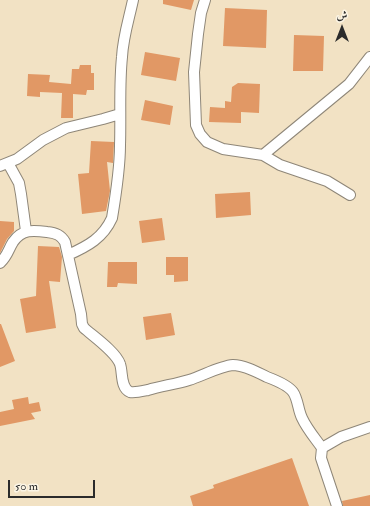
<!DOCTYPE html>
<html>
<head>
<meta charset="utf-8">
<style>
  body { margin:0 }
  #map { position:relative; width:370px; height:506px; overflow:hidden; background:#f2e2c4; font-family:"IM FELL Double Pica",Amiri,serif }
  canvas { display:block }
  .north { position:absolute; left:322px; top:8px; width:40px; height:40px; -webkit-text-stroke:3px #fcf5e5; paint-order:stroke; rotate:0deg; font-size:11px; font-weight:700; line-height:16px; text-align:center; color:#2b2b2b }
  .north::after { content:''; display:block; margin:auto; width:14px; height:18px; background:#2b2b2b; clip-path:polygon(50% 0,100% 100%,50% 72%,0 100%) }
  .scale { position:absolute; left:8px; top:480px; width:87px; height:18px; box-sizing:border-box; border:2px solid #2b2b2b; border-top:0; padding-left:5px; font-size:12px; line-height:14px; white-space:nowrap; color:#2b2b2b; -webkit-text-stroke:3px #fcf5e5; paint-order:stroke }
</style>
</head>
<body>
<div id="map">
<canvas width="370" height="506"></canvas>
<div class="north">ش</div>
<div class="scale">50 m</div>
</div>
<script>
const ctx = document.querySelector('canvas').getContext('2d');
ctx.lineJoin = 'round';
function fill(path, color) { ctx.fillStyle = color; ctx.fill(path, 'evenodd'); }
function stroke(path, color, width, dash) { ctx.strokeStyle = color; ctx.lineWidth = width; ctx.lineCap = dash ? 'butt' : 'round'; ctx.setLineDash(dash || []); ctx.stroke(path); }
fill(new Path2D(`
  M 163,0 L 194,0 L 191,10 L 163,4 Z
  M 225,8 L 267,10 L 266,48 L 223,46 Z
  M 294,35 L 324,36 L 323,71 L 293,71 Z
  M 145,52 L 180,58 L 176,81 L 141,75 Z
  M 80,65 L 91,65 L 91,73 L 94,73 L 94,90 L 87,90 L 86,95 L 73,94 L 73,118 L 61,118 L 62,93 L 40,92 L 40,97 L 27,96 L 28,74 L 50,75 L 49,82 L 71,84 L 72,69 L 79,69 Z
  M 238,83 L 260,84 L 259,113 L 241,112 L 241,123 L 209,122 L 210,107 L 225,108 L 225,101 L 231,102 L 232,87 Z
  M 145,100 L 173,106 L 170,125 L 141,120 Z
  M 91,141 L 114,142 L 113,163 L 107,162 L 110,191 L 106,211 L 82,214 L 78,174 L 89,173 Z
  M 250,192 L 251,215 L 216,218 L 215,194 Z
  M 162,218 L 165,240 L 142,243 L 139,221 Z
  M 0,221 L 14,222 L 14,231 L 7,239 L 0,253 Z
  M 38,246 L 59,247 L 62,257 L 60,282 L 49,281 L 56,328 L 26,333 L 20,299 L 36,296 Z
  M 166,257 L 188,257 L 188,281 L 174,282 L 174,275 L 166,275 Z
  M 108,262 L 137,262 L 137,284 L 118,283 L 117,287 L 107,287 Z
  M 171,313 L 175,335 L 146,340 L 143,317 Z
  M 0,324 L 1,324 L 15,361 L 0,367 Z
  M 28,397 L 29,404 L 39,402 L 41,411 L 31,413 L 35,419 L 0,426 L 0,412 L 14,409 L 12,400 Z
  M 292,458 L 309,506 L 193,506 L 190,496 L 214,488 L 213,485 Z
  M 370,495 L 370,506 L 343,506 L 342,501 Z`), '#e19865');
const minor = new Path2D(`
  M 205,0 L 201,13 L 198,34 L 194,72 L 196,125 L 200,134 L 207,142 L 223,149 L 263,155 L 280,165 L 327,181 L 350,195
  M 263,155 L 349,84 L 370,57
  M 8,163 L 19,183 L 21,194 L 26,231
  M 0,166 L 17,159 L 43,140 L 66,128 L 103,119 L 120,114
  M 68,255 C 88,246 103,238 112,218 C 116,194 120,170 120,145 C 121,116 119,86 122,57 C 123,37 129,19 133,0
  M 0,263 C 8,255 8,250 13,242 C 22,229 33,230 47,232 C 56,233 61,235 65,242 L 81,314 L 82,324 L 84,328 C 93,336 116,352 120,364 C 123,372 120,388 130,392 C 135,393 143,391 148,390 C 162,386 176,384 189,380 C 202,376 220,366 233,365 C 244,365 257,372 267,377 C 275,380 288,385 293,392 C 298,399 298,410 302,418 C 307,429 315,438 322,448 L 321,458 L 337,506
  M 322,448 L 341,437 L 370,427`);
stroke(minor, '#8e8678', 12);
stroke(minor, '#fff', 10);
</script>
</body>
</html>
